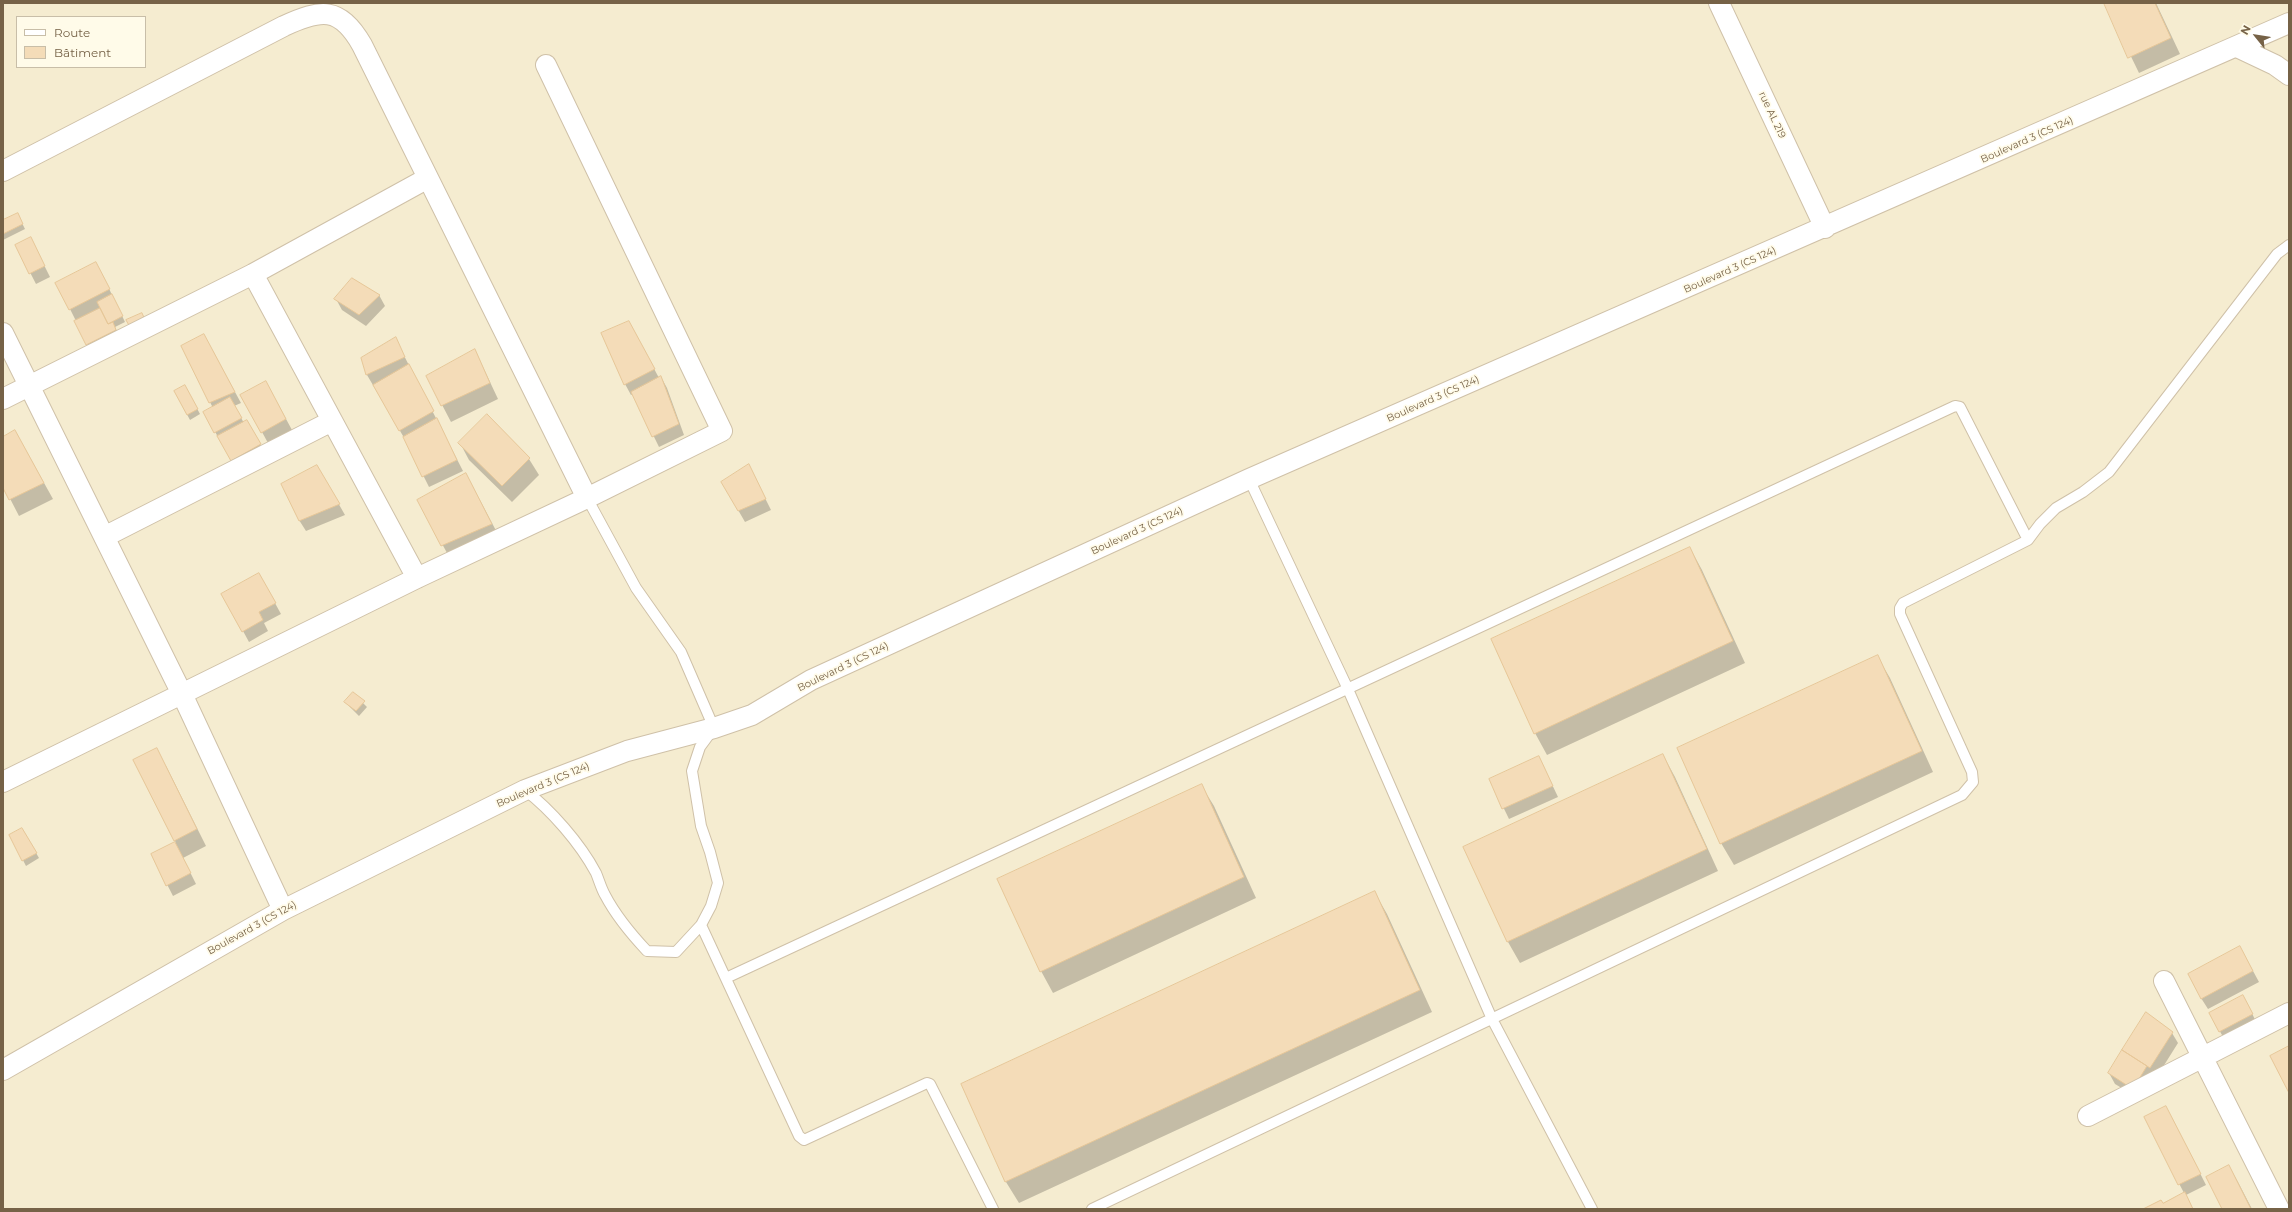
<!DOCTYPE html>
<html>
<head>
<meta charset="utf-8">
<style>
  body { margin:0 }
  #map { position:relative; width:2292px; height:1212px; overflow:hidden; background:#fdf8e2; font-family:Montserrat,sans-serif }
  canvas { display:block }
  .frame { position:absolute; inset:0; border:4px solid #766247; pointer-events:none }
  .legend { position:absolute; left:16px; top:16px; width:130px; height:52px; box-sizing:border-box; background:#fffbe9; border:1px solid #c8bea8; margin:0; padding:5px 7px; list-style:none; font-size:12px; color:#766247 }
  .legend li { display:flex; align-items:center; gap:8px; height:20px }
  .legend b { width:20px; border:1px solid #c8bea8 }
  .north { position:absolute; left:2236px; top:16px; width:40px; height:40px; -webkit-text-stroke:3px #fffbe9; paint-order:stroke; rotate:300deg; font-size:11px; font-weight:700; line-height:16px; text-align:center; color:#766247 }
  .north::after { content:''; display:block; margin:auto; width:14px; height:18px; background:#766247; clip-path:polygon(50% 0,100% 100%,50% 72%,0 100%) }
</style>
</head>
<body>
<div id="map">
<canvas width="2292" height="1212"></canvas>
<div class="frame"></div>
<ul class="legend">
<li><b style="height:5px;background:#fff"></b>Route</li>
<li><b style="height:11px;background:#f4dcb8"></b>Bâtiment</li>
</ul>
<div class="north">N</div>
</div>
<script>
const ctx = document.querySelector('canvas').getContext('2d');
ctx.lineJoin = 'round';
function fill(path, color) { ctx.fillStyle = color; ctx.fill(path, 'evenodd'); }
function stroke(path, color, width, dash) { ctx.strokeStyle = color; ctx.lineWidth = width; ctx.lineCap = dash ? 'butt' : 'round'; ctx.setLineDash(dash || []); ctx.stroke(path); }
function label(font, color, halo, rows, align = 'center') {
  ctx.font = font + ' Montserrat,sans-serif'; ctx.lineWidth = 3.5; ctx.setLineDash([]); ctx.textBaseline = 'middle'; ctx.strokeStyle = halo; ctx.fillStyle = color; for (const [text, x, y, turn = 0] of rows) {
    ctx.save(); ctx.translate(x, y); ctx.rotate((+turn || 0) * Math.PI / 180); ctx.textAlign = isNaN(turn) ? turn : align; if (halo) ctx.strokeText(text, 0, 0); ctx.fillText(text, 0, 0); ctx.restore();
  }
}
fill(new Path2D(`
  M 3,3 L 2289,3 L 2289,1209 L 3,1209 ZM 17,17 L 145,17 L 145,67 L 17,67 Z`), '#f5ecd0');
fill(new Path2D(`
  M 2105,3 L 2156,3 L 2180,54 L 2139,73 Z
  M 20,219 L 25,229 L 3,240 L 3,222 Z
  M 16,245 L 36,249 L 50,277 L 36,284 Z
  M 102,274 L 125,322 L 115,327 L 118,334 L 93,355 L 57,283 Z
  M 379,295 L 385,306 L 366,326 L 342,310 L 336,299 Z
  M 635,333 L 659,378 L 661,377 L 667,388 L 684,435 L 659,447 L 633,394 L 631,395 L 625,384 Z
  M 395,338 L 463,471 L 429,487 L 406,441 L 367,375 L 362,358 Z
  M 210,346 L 241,403 L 234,406 L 244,423 L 247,421 L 266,456 L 238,471 L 204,413 L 213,408 L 182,347 Z
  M 475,350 L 498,399 L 451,422 L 427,376 Z
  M 185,386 L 200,414 L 190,420 L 175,392 Z
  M 272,393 L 292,430 L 268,443 L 262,432 Z
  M 487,416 L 529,459 L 539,475 L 512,502 L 469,460 L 460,443 Z
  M 3,438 L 24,447 L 53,499 L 19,516 L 3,485 Z
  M 317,466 L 345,515 L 306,531 L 299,520 Z
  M 466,474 L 501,540 L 452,562 L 418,500 Z
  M 754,476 L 771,510 L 745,522 L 722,482 Z
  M 1690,548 L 1702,570 L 1745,663 L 1547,755 L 1535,733 Z
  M 259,574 L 281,614 L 264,623 L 268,631 L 249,642 L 243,631 Z
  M 1877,656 L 1890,678 L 1933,772 L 1734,865 L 1721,843 Z
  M 353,693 L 367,707 L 359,716 L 345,702 Z
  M 1663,755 L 1675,777 L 1718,871 L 1520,963 L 1508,942 Z
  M 1539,757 L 1558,797 L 1509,819 L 1490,780 Z
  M 134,761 L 166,766 L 206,846 L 183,858 L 196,884 L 173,896 L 152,855 L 176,843 Z
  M 1201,785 L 1214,806 L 1256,898 L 1053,993 L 1041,971 Z
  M 22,829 L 39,858 L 26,866 L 10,835 Z
  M 1375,893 L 1387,914 L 1432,1012 L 1019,1203 L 1006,1182 L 962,1084 Z
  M 2246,958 L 2259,982 L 2208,1009 L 2201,998 Z
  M 2249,1007 L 2258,1026 L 2226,1042 L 2210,1014 Z
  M 2172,1033 L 2178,1043 L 2156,1078 L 2135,1096 L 2115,1084 L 2109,1073 Z
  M 2145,1118 L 2172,1118 L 2206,1185 L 2186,1195 L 2193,1209 L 2145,1209 L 2163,1205 L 2184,1193 Z
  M 2229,1166 L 2238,1182 L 2252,1209 L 2224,1209 Z`), '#0003');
const building = new Path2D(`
  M 2104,3 L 2155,3 L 2171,38 L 2128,58 Z
  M 18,213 L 23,224 L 3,234 L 3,220 Z
  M 31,237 L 45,266 L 29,274 L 15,245 Z
  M 96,262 L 110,289 L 69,310 L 55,283 Z
  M 352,278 L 380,295 L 359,315 L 334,299 Z
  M 112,294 L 123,316 L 108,324 L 97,302 Z
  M 100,308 L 108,324 L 113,322 L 116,330 L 86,345 L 74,321 Z
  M 142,313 L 146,322 L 131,329 L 126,320 Z
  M 629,321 L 655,369 L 624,385 L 601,333 Z
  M 204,334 L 235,392 L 209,403 L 181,346 Z
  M 396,337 L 405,357 L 366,375 L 361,358 Z
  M 475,349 L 490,383 L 441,406 L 426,376 Z
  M 409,364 L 434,411 L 399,431 L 373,385 Z
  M 661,376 L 679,424 L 652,437 L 631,392 Z
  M 266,381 L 286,419 L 261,433 L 240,395 Z
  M 185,385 L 198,409 L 187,415 L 174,391 Z
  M 230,397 L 242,418 L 214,433 L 203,412 Z
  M 487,414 L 530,458 L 502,486 L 458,443 Z
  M 437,418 L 457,460 L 422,477 L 403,437 Z
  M 247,420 L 261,444 L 231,461 L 217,436 Z
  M 15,430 L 44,483 L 9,500 L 3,488 L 3,437 Z
  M 749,464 L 766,499 L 738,511 L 721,482 Z
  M 317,465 L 340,504 L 299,521 L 281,484 Z
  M 466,473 L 492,524 L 441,546 L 417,500 Z
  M 1690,547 L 1733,641 L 1534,734 L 1491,639 Z
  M 259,573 L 276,603 L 259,612 L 263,620 L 242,632 L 221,594 Z
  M 1878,655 L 1922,751 L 1720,844 L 1677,748 Z
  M 353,692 L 365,701 L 356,711 L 344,702 Z
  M 157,748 L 197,829 L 174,841 L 133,760 Z
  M 1663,754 L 1707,849 L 1507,942 L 1463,847 Z
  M 1539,756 L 1553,786 L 1502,809 L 1489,779 Z
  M 1202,784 L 1244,877 L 1040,972 L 997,879 Z
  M 22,828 L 37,853 L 22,861 L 9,835 Z
  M 175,842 L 191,873 L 166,886 L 151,854 Z
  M 1375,891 L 1420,990 L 1005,1182 L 961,1084 Z
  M 2240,946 L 2253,971 L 2201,999 L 2188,974 Z
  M 2243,995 L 2253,1014 L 2219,1032 L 2209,1013 Z
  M 2146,1012 L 2173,1032 L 2150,1068 L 2122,1050 Z
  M 2289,1046 L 2289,1093 L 2270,1056 Z
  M 2122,1050 L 2147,1066 L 2139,1079 L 2128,1086 L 2108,1073 Z
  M 2166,1106 L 2201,1174 L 2178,1185 L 2144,1117 Z
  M 2229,1165 L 2251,1209 L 2222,1209 L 2206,1177 Z
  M 2185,1192 L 2193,1209 L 2143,1209 L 2161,1200 L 2163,1203 Z`);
fill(building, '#f4dcb8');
stroke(building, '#e7c798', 1);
const service = new Path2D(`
  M 1249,479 L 1347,687 L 1492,1019 L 1592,1209
  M 525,790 C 551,810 580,843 596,873 C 599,880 601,888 605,895 C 616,916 631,934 647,951 L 676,952 L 701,925 L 711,906 L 718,883 L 710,852 L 701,826 L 692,771 L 700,747 L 714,728 L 681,652 L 636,588 L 587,498
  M 701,925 L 799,1136 L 804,1140 L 927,1083 L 930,1084 L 993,1209
  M 726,978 L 1955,406 L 1960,407 L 2028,540
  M 1092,1209 L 1962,795 L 1973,782 L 1972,772 L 1900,614 L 1900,608 L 1903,603 L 2028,540 L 2040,524 L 2056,508 L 2083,492 L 2109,472 L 2277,254 L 2289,245`);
const minor = new Path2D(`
  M 1719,3 L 1825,228
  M 2237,47 L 2275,65 L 2289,75
  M 3,171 L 284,26 C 321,9 340,6 362,45 L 587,498
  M 253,274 L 417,578
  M 3,333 L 182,694 L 283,910
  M 3,399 L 253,274 L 428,178
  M 104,537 L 332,421
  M 3,782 L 417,578 L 587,498 L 722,431 L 546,65
  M 2164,981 L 2279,1209
  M 3,1070 L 283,910 L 525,790 L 627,751 L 714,728 L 752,715 L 811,680 L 1249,479 L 2289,23
  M 2088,1116 L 2289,1013`);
stroke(service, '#cfc1a8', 12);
stroke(minor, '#cfc1a8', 22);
stroke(service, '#fff', 10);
stroke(minor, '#fff', 20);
label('10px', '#766247', '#fffbe9', [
  ["rue AL 219",1772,115,65],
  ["Boulevard 3 (CS 124)",2027,140,-24],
  ["Boulevard 3 (CS 124)",1730,270,-24],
  ["Boulevard 3 (CS 124)",1433,399,-24],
  ["Boulevard 3 (CS 124)",1137,531,-25],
  ["Boulevard 3 (CS 124)",843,667,-26],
  ["Boulevard 3 (CS 124)",543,785,-23],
  ["Boulevard 3 (CS 124)",252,928,-29]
]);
</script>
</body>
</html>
